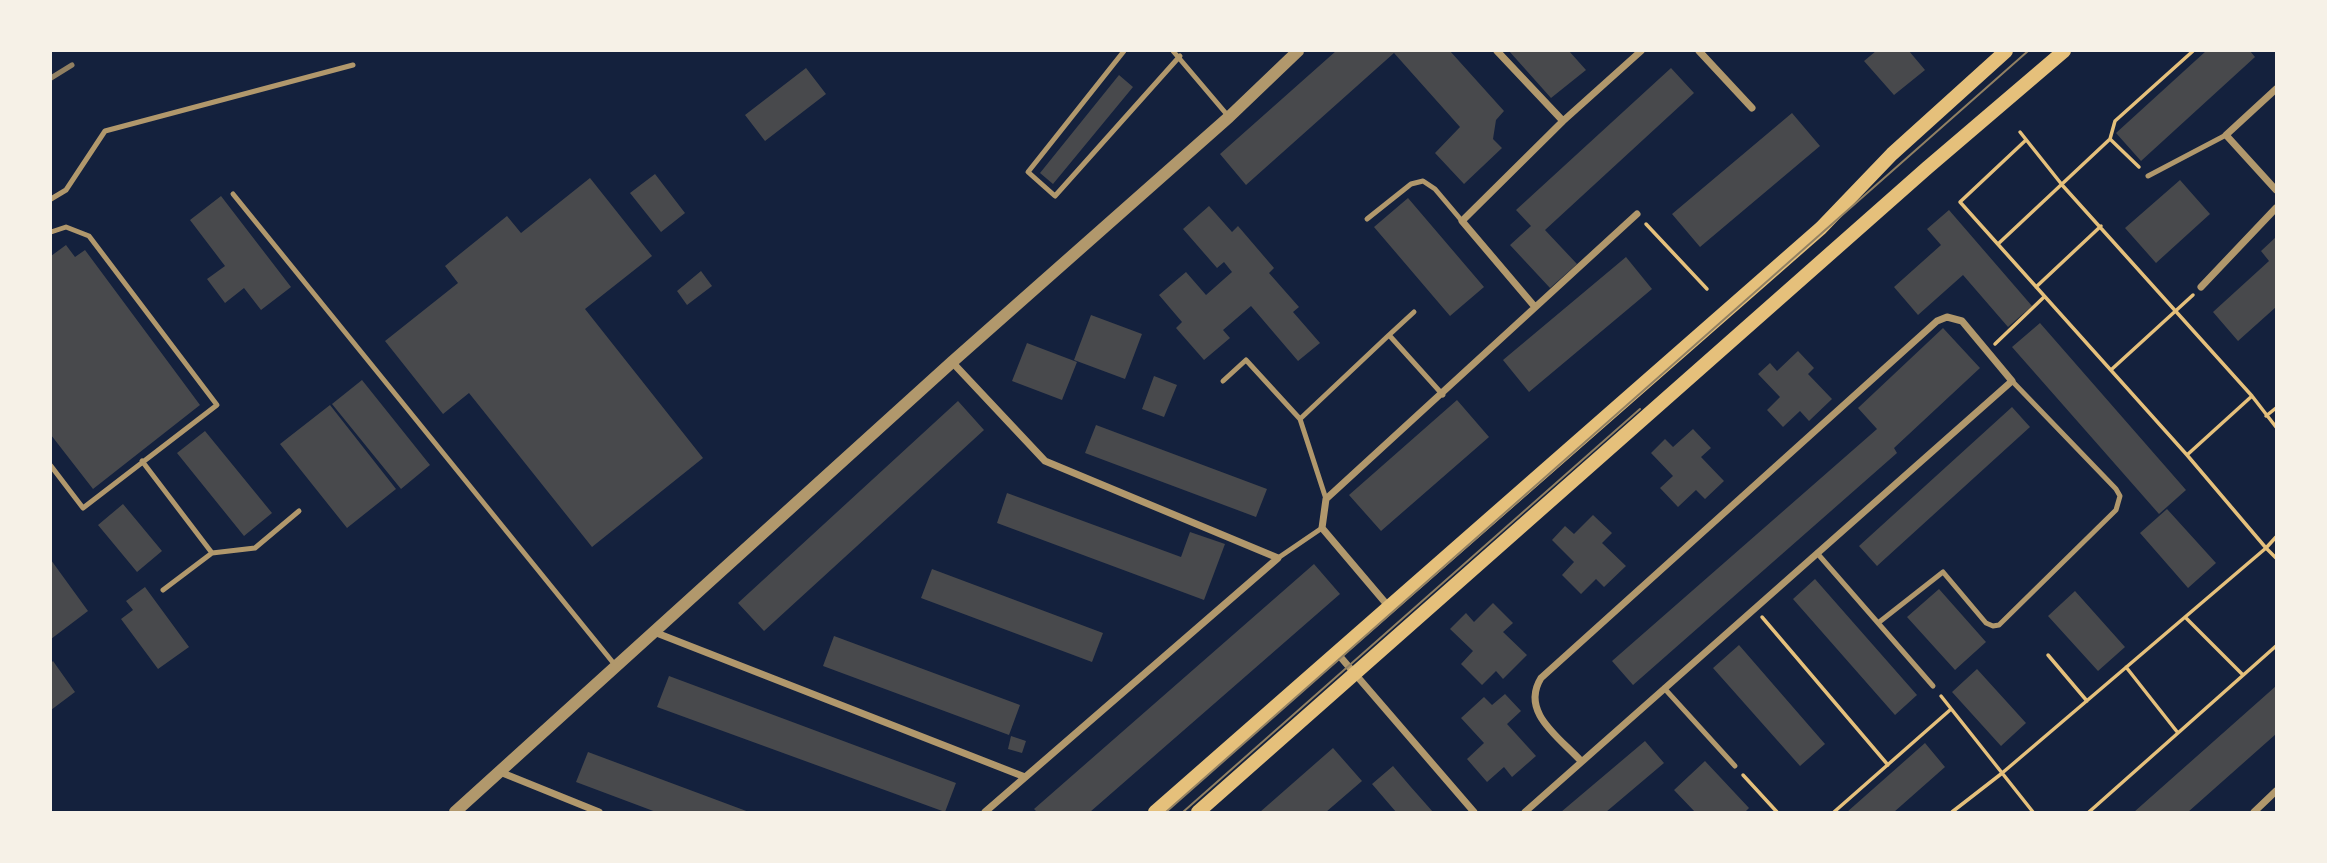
<!DOCTYPE html>
<html>
<head>
<meta charset="utf-8">
<style>
  body { margin:0 }
  #map { position:relative; width:2327px; height:863px; overflow:hidden; background:#14213d; font-family:Commissioner,sans-serif }
  canvas { display:block }
  .frame { position:absolute; inset:0; border:52px solid #f6f1e7; pointer-events:none }
</style>
</head>
<body>
<div id="map">
<canvas width="2327" height="863"></canvas>
<div class="frame"></div>
</div>
<script>
const ctx = document.querySelector('canvas').getContext('2d');
ctx.lineJoin = 'round';
function fill(path, color) { ctx.fillStyle = color; ctx.fill(path, 'evenodd'); }
function stroke(path, color, width, dash) { ctx.strokeStyle = color; ctx.lineWidth = width; ctx.lineCap = dash ? 'butt' : 'round'; ctx.setLineDash(dash || []); ctx.stroke(path); }
fill(new Path2D(`
  M 1336,51 L 1450,51 L 1504,111 L 1496,120 L 1493,139 L 1502,148 L 1464,184 L 1435,153 L 1460,127 L 1394,53 L 1246,185 L 1220,154 Z
  M 1509,51 L 1569,51 L 1586,70 L 1551,98 Z
  M 1876,51 L 1909,51 L 1925,70 L 1894,95 L 1864,61 Z
  M 2206,51 L 2250,51 L 2255,57 L 2141,161 L 2116,133 Z
  M 806,68 L 826,94 L 765,141 L 745,115 Z
  M 1671,68 L 1694,93 L 1545,230 L 1577,264 L 1550,288 L 1510,245 L 1531,226 L 1516,210 Z
  M 1119,75 L 1133,87 L 1053,184 L 1040,173 Z
  M 1792,113 L 1820,146 L 1700,247 L 1672,214 Z
  M 655,174 L 685,213 L 661,232 L 630,193 Z
  M 590,178 L 652,256 L 585,309 L 703,458 L 592,547 L 469,393 L 443,414 L 385,341 L 458,283 L 445,266 L 507,216 L 521,233 Z
  M 2180,180 L 2210,214 L 2156,263 L 2125,228 Z
  M 221,196 L 291,287 L 261,310 L 244,288 L 225,303 L 207,279 L 225,266 L 190,220 Z
  M 1408,198 L 1484,287 L 1450,316 L 1374,227 Z
  M 1209,206 L 1232,232 L 1238,226 L 1274,268 L 1269,273 L 1299,307 L 1293,312 L 1320,343 L 1298,361 L 1251,306 L 1223,330 L 1230,338 L 1204,360 L 1176,328 L 1182,322 L 1159,295 L 1186,272 L 1206,295 L 1232,272 L 1224,262 L 1217,268 L 1183,229 Z
  M 1949,210 L 2032,306 L 2008,327 L 1963,275 L 1918,315 L 1894,287 L 1941,245 L 1927,229 Z
  M 2276,237 L 2276,307 L 2238,341 L 2213,312 L 2269,261 L 2261,251 Z
  M 66,245 L 75,257 L 85,250 L 200,405 L 93,489 L 51,435 L 51,256 Z
  M 1626,257 L 1652,289 L 1529,392 L 1503,360 Z
  M 701,271 L 712,286 L 687,305 L 677,291 Z
  M 1091,315 L 1142,334 L 1125,379 L 1074,360 Z
  M 2040,323 L 2186,490 L 2159,514 L 2012,347 Z
  M 1943,328 L 1980,368 L 1894,448 L 1897,453 L 1633,685 L 1612,661 L 1877,429 L 1858,408 Z
  M 1027,343 L 1077,362 L 1062,400 L 1012,381 Z
  M 1798,351 L 1814,368 L 1808,374 L 1832,399 L 1809,421 L 1800,411 L 1783,427 L 1767,410 L 1780,397 L 1758,374 L 1770,363 L 1777,371 Z
  M 1154,376 L 1177,385 L 1164,417 L 1142,409 Z
  M 362,380 L 430,465 L 401,489 L 332,404 Z
  M 1457,400 L 1489,437 L 1381,531 L 1349,495 Z
  M 958,401 L 984,430 L 764,631 L 738,603 Z
  M 330,405 L 396,489 L 347,528 L 280,444 Z
  M 2012,407 L 2030,427 L 1877,566 L 1859,546 Z
  M 1096,425 L 1267,489 L 1256,517 L 1085,453 Z
  M 1693,429 L 1711,448 L 1701,457 L 1724,481 L 1705,499 L 1696,490 L 1678,507 L 1660,488 L 1673,476 L 1651,453 L 1665,439 L 1673,447 Z
  M 205,431 L 272,513 L 244,536 L 177,453 Z
  M 1007,493 L 1181,557 L 1190,532 L 1225,544 L 1204,600 L 997,523 Z
  M 123,504 L 162,551 L 137,572 L 98,525 Z
  M 2167,509 L 2216,563 L 2188,588 L 2140,533 Z
  M 1593,515 L 1612,533 L 1602,543 L 1626,566 L 1604,587 L 1596,579 L 1581,594 L 1562,575 L 1574,562 L 1552,540 L 1565,526 L 1574,534 Z
  M 51,560 L 88,611 L 51,639 Z
  M 1314,564 L 1340,594 L 1090,812 L 1037,812 L 1034,809 Z
  M 932,569 L 1103,633 L 1092,662 L 921,598 Z
  M 1815,579 L 1917,695 L 1895,715 L 1793,599 Z
  M 145,587 L 189,647 L 158,669 L 121,619 L 133,610 L 126,601 Z
  M 1939,589 L 1986,642 L 1955,670 L 1907,617 Z
  M 2075,591 L 2125,647 L 2098,671 L 2048,616 Z
  M 1493,603 L 1513,623 L 1503,632 L 1527,655 L 1503,679 L 1496,671 L 1482,685 L 1461,664 L 1473,651 L 1450,629 L 1466,613 L 1474,622 Z
  M 834,636 L 1020,705 L 1009,735 L 823,666 Z
  M 1739,645 L 1825,744 L 1800,766 L 1713,668 Z
  M 53,661 L 75,692 L 51,710 L 51,663 Z
  M 1977,669 L 2026,723 L 2001,746 L 1952,692 Z
  M 669,676 L 956,783 L 945,812 L 657,707 Z
  M 2276,686 L 2276,734 L 2188,812 L 2134,812 Z
  M 1505,694 L 1521,711 L 1507,724 L 1536,756 L 1512,777 L 1504,767 L 1487,782 L 1467,759 L 1484,743 L 1461,718 L 1484,697 L 1492,705 Z
  M 1011,736 L 1026,741 L 1022,753 L 1008,749 Z
  M 1645,741 L 1664,763 L 1606,812 L 1561,812 Z
  M 1925,743 L 1945,767 L 1894,812 L 1847,812 Z
  M 1333,748 L 1362,781 L 1326,812 L 1260,812 Z
  M 588,752 L 749,812 L 656,812 L 576,782 Z
  M 1705,761 L 1749,808 L 1745,812 L 1695,812 L 1674,790 Z
  M 1393,766 L 1410,786 L 1433,812 L 1396,812 L 1372,784 Z`), '#48494c');
stroke(new Path2D(`
  M 2020,132 L 2063,186 L 2252,396 L 2276,427
  M 2110,139 L 2139,167
  M 1646,224 L 1707,289
  M 1998,244 L 2110,139 L 2115,121 L 2193,51
  M 2036,287 L 2101,226
  M 1995,344 L 2044,297
  M 2112,369 L 2193,295
  M 2266,416 L 2276,408
  M 2187,455 L 2252,396
  M 2276,537 L 2266,548 L 2276,558
  M 1762,617 L 1888,765
  M 2185,617 L 2243,675
  M 2048,655 L 2087,701
  M 2126,667 L 2178,733
  M 1941,696 L 2033,812
  M 1743,775 L 1777,812
  M 1834,812 L 1950,710
  M 1952,812 L 2001,774 L 2266,548 L 2187,455 L 1960,202 L 2026,140
  M 2089,812 L 2276,646`), '#e5c07b', 3.5);
stroke(new Path2D(`
  M 1124,51 L 1028,172 L 1055,196 L 1180,56
  M 1173,51 L 1229,117
  M 2148,176 L 2226,135
  M 233,194 L 615,665
  M 51,199 L 66,190 L 105,131 L 353,65
  M 1367,219 L 1411,184 L 1423,181 L 1435,189 L 1462,221
  M 51,232 L 66,227 L 89,236 L 217,405 L 83,508 L 51,466
  M 1389,335 L 1414,312
  M 1223,381 L 1246,360 L 1300,419
  M 142,461 L 212,553
  M 1326,499 L 1300,419 L 1389,335 L 1443,395
  M 1817,553 L 1933,686
  M 1278,558 L 1322,528
  M 163,590 L 212,553 L 255,548 L 299,511
  M 1878,623 L 1943,572 L 1986,623 L 1993,626 L 1999,625 L 2116,510 L 2120,496 L 2116,489 L 2012,381
  M 1664,688 L 1735,766`), '#b1986c', 5);
stroke(new Path2D(`
  M 1497,51 L 1563,121
  M 1699,51 L 1752,108
  M 2276,89 L 2226,135 L 2276,190
  M 2201,287 L 2276,208
  M 1535,307 L 1462,221 L 1563,121 L 1641,51
  M 952,362 L 1045,461 L 1278,558 L 985,812
  M 1389,607 L 1322,528 L 1326,499 L 1637,214
  M 654,632 L 1025,777
  M 1337,653 L 1474,812
  M 500,772 L 599,812
  M 1525,812 L 2012,381 L 1962,321 L 1947,317 L 1937,321 L 1541,678 C 1520,712 1559,737 1581,761
  M 2254,812 L 2276,791`), '#b1986c', 7);
stroke(new Path2D(`
  M 455,812 L 952,362 L 1229,117 L 1298,51`), '#b1986c', 12);
stroke(new Path2D(`
  M 1155,812 L 1821,228 L 1892,154 L 2006,51
  M 1198,812 L 1927,168 L 2064,51`), '#e5c07b', 14);
stroke(new Path2D(`
  M 1166,812 L 2028,51
  M 1183,812 L 1640,409`), '#918062', 2);
stroke(new Path2D(`
  M 51,78 L 72,65`), '#918062', 5);
</script>
</body>
</html>
